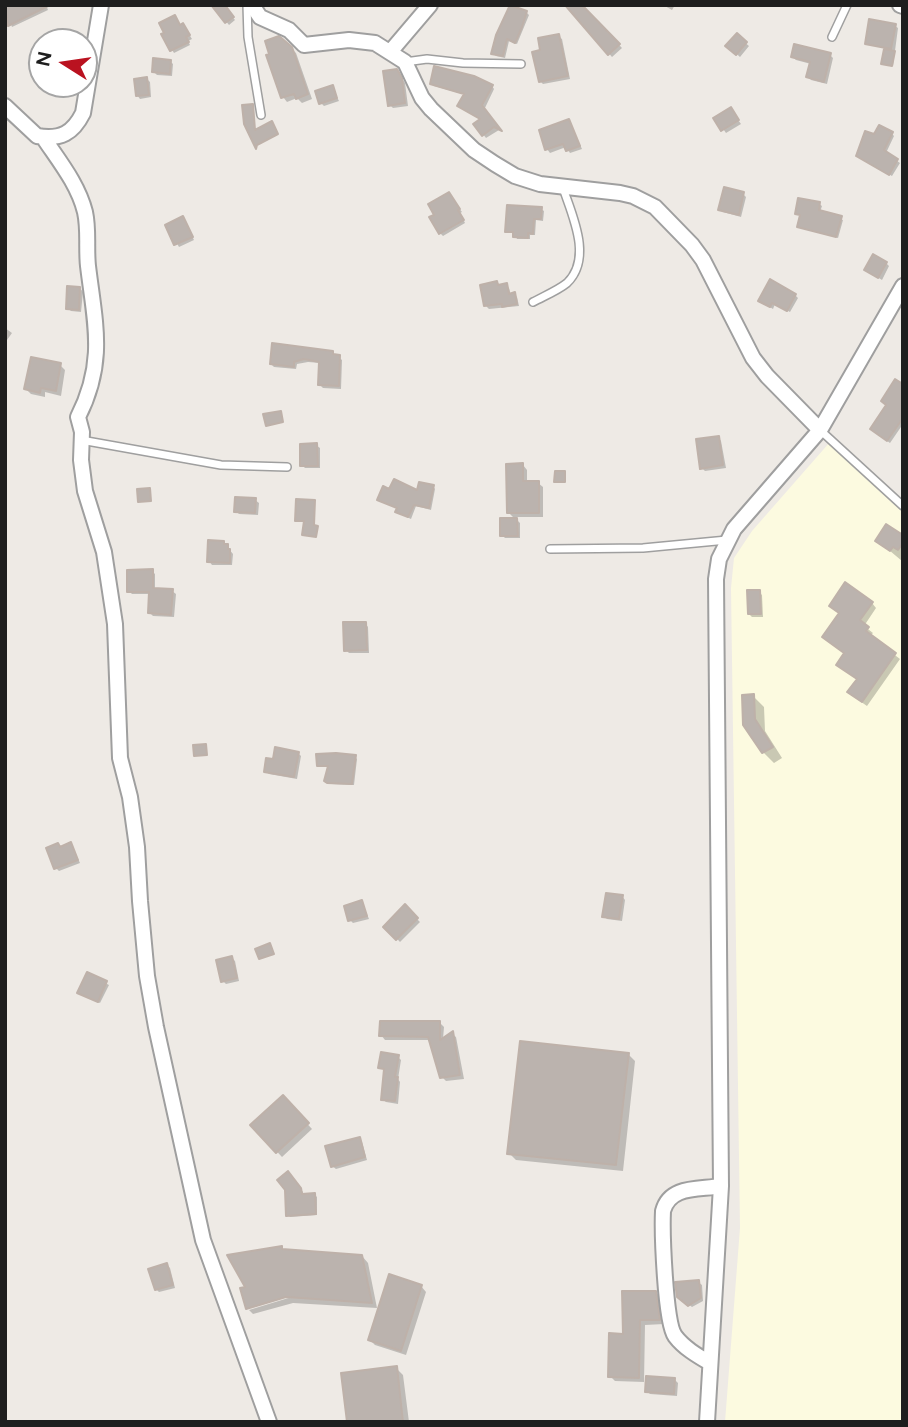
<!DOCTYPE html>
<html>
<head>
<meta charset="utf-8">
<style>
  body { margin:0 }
  #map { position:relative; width:908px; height:1427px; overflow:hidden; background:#eeeae5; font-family:Figtree,sans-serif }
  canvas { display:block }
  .frame { position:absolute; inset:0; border:7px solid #1e1e1e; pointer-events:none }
  .north { position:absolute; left:28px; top:28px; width:70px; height:70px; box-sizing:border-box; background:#fff; border:2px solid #a5a5a5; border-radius:50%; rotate:282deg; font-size:19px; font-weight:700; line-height:28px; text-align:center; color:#1e1e1e }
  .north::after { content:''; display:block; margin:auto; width:24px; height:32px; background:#ba1220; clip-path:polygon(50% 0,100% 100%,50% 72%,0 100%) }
</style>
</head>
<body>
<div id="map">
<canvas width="908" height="1427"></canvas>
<div class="frame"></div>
<div class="north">N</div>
</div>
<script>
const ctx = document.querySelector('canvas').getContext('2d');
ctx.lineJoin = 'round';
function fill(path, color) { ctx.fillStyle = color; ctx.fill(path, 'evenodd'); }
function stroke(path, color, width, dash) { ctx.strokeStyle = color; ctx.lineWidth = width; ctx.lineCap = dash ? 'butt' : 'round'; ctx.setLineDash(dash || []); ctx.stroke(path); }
fill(new Path2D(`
  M 830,442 L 903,512 L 903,1422 L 725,1422 L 740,1228 L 731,588 L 734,558 L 752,531 Z`), '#fcfae0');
fill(new Path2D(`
  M 13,5 L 46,5 L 48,10 L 12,27 L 5,8 Z
  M 213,5 L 223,5 L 235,20 L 229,25 Z
  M 580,5 L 622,48 L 612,57 L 573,12 Z
  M 663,5 L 675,5 L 672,10 Z
  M 526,12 L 529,15 L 517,44 L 509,41 L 505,58 L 496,56 L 493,53 Z
  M 183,25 L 192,39 L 188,41 L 190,45 L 174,53 L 163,35 Z
  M 895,26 L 898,28 L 893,66 L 883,63 L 886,48 L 866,43 Z
  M 558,36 L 562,39 L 570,79 L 543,84 L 540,81 L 542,51 Z
  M 737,36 L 749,46 L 740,57 L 728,46 Z
  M 291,48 L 296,53 L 312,99 L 302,103 L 297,98 L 287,102 L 283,97 Z
  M 830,55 L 833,58 L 827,84 L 811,80 L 808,76 L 811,64 L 796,60 L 793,57 Z
  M 170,61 L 173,64 L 172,76 L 157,75 L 154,72 Z
  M 397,70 L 405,83 L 408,106 L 393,108 L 390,105 Z
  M 147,79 L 150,82 L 151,97 L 140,99 L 137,95 Z
  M 431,83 L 492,86 L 494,89 L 484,110 L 499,130 L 486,138 L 476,125 L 482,120 L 459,106 L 466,95 L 434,86 Z
  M 332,87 L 339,101 L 324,106 L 321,103 Z
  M 733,113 L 741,124 L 726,133 L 716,119 Z
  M 569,121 L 582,149 L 570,153 L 566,147 L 550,153 L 547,149 Z
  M 892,134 L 894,136 L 886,153 L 900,163 L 892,176 L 861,159 L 875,137 Z
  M 743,194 L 746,197 L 741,217 L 723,212 L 720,209 Z
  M 451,198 L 462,212 L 460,213 L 465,223 L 443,236 L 440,233 Z
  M 819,204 L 822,206 L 820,212 L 843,220 L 838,238 L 799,226 L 801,216 L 797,213 Z
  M 541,209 L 544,211 L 543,221 L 536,220 L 535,235 L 530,235 L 530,239 L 517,239 L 515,234 L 507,231 Z
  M 183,219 L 194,240 L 179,247 L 167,226 Z
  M 886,263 L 889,266 L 882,280 L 869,272 Z
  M 496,283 L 500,287 L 506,285 L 509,288 L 511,295 L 514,294 L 517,297 L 519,306 L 489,309 L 486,306 Z
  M 80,288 L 83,292 L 81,312 L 71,311 L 68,308 Z
  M 795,295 L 798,298 L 790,312 L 775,304 L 773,309 L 763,303 Z
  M 5,328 L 12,333 L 7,340 L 5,339 Z
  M 332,352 L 342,360 L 341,389 L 323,388 L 320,385 L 321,363 L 308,362 L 297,364 L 296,369 L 274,367 L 271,364 Z
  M 60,365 L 65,370 L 61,396 L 45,392 L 45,397 L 31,394 L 26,389 Z
  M 903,386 L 903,424 L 890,443 L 875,432 Z
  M 718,437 L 721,441 L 726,468 L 705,471 L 702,468 Z
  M 316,445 L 320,448 L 320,468 L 305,468 L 302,465 Z
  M 523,465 L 527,470 L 527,483 L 538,483 L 543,487 L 543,517 L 514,517 L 520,523 L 520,538 L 505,538 L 502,535 L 516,520 L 509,513 Z
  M 433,486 L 435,489 L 431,510 L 416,506 L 411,519 L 400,514 L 399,509 L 382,502 L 418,493 Z
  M 255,500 L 259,503 L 258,515 L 239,514 L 236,511 Z
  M 903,537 L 902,561 L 877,540 Z
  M 224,543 L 233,554 L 232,565 L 212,565 L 209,561 Z
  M 152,571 L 155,574 L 155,589 L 172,591 L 176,594 L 174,617 L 153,616 L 150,613 L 151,594 L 132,594 L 129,591 Z
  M 759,592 L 762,595 L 763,617 L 752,617 L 749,614 Z
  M 872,603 L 876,608 L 864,626 L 873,633 L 870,636 L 900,659 L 867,706 L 854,697 L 858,680 L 843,669 L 846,653 L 829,641 Z
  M 365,623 L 368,627 L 369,653 L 349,653 L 346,650 Z
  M 753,696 L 764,707 L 765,731 L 782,758 L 774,763 L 763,752 L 745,724 Z
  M 298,753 L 301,756 L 297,779 L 269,774 L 266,771 L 274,761 Z
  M 355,757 L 357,759 L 354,785 L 331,784 L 326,780 L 329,767 L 319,765 Z
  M 71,844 L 80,863 L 59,871 L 56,868 L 61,848 Z
  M 622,896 L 625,900 L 622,921 L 607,919 L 604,916 Z
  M 362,902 L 369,919 L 353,923 L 350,920 Z
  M 405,907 L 420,922 L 400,942 L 386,927 Z
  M 232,958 L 235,961 L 239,981 L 226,984 L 223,981 Z
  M 88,974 L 109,985 L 100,1003 L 82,994 Z
  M 440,1023 L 444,1027 L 443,1039 L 452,1034 L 456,1037 L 464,1079 L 446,1081 L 442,1077 L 431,1040 L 385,1040 L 381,1035 Z
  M 628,1054 L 635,1061 L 623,1171 L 516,1160 L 509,1153 Z
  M 398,1057 L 401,1060 L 398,1079 L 400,1082 L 398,1104 L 386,1102 L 382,1099 L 385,1071 L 380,1067 Z
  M 283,1097 L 312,1129 L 282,1157 L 252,1125 Z
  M 359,1139 L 362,1142 L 367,1160 L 336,1169 L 332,1166 Z
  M 288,1174 L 303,1192 L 303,1196 L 315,1195 L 317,1197 L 317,1215 L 290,1217 L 288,1215 Z
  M 281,1248 L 285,1251 L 362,1256 L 368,1263 L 377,1308 L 293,1303 L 253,1314 L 249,1310 L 295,1296 L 294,1293 L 249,1306 L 249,1309 L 247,1308 L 248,1288 Z
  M 167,1265 L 170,1268 L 175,1288 L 159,1292 L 156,1289 Z
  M 698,1282 L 702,1285 L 703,1301 L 692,1307 L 678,1296 Z
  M 421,1286 L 426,1292 L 406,1355 L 375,1345 L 370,1340 Z
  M 656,1292 L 661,1298 L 664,1324 L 645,1325 L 644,1382 L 615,1381 L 610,1376 L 625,1335 Z
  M 396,1368 L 403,1375 L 409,1422 L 349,1422 Z
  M 675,1380 L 678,1383 L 677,1396 L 650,1394 L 647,1391 Z`), '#0003');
const building = new Path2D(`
  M 5,5 L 50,5 L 8,26 Z
  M 211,5 L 225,5 L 234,17 L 225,23 Z
  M 510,5 L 527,11 L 522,27 L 515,43 L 507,39 L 503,56 L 491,54 L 496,35 Z
  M 565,5 L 582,5 L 620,44 L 608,55 Z
  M 175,15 L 180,25 L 183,23 L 190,35 L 186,37 L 189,42 L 170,51 L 161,34 L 164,33 L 159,23 Z
  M 869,19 L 896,24 L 891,49 L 865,44 Z
  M 737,33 L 747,42 L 736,55 L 725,46 Z
  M 559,34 L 568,76 L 539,82 L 532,52 L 540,50 L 538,38 Z
  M 279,36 L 292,47 L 308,94 L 296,99 L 294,94 L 281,98 L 266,55 L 269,54 L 265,41 Z
  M 794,44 L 831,53 L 824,82 L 806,77 L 810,62 L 791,57 Z
  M 884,49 L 895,51 L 892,66 L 881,64 Z
  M 153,58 L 171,60 L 170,74 L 152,72 Z
  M 434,66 L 474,76 L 493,85 L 482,105 L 502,131 L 494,127 L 482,136 L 473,124 L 480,119 L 457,106 L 464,94 L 430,84 Z
  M 397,69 L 402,78 L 405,103 L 388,106 L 383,71 Z
  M 147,77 L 149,95 L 136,96 L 134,79 Z
  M 333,85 L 337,98 L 319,104 L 315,91 Z
  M 253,104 L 255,130 L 272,121 L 278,134 L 257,145 L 256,149 L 244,124 L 242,105 Z
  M 731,107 L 739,120 L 721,131 L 713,118 Z
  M 569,119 L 580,146 L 566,151 L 563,144 L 545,150 L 539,130 Z
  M 879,125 L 893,132 L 884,150 L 898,159 L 889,175 L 856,156 L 865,131 L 874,134 Z
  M 724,187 L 744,192 L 739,215 L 718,210 Z
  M 449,192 L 460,209 L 458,210 L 464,220 L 439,234 L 429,217 L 434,215 L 428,204 Z
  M 798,198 L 820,202 L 819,210 L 842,216 L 836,237 L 797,227 L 800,215 L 795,214 Z
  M 507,205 L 542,207 L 541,219 L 534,219 L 533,234 L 528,233 L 528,238 L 513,237 L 513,232 L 505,232 Z
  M 183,216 L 193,237 L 174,245 L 165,225 Z
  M 873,254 L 887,262 L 878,278 L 864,270 Z
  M 770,279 L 796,294 L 787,311 L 772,303 L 770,307 L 758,301 Z
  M 497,281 L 498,285 L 507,283 L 509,294 L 515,292 L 517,304 L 502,307 L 502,304 L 484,306 L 480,285 Z
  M 67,286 L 80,287 L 79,310 L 66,309 Z
  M 272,343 L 333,351 L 333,354 L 340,355 L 339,386 L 318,385 L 319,362 L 304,359 L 294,362 L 294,367 L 270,364 Z
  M 31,357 L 61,363 L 56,391 L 41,388 L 40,393 L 24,389 Z
  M 895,379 L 903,384 L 903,418 L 887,441 L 870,429 L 886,405 L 881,401 Z
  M 281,411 L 283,422 L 266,426 L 263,414 Z
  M 719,436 L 723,465 L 700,469 L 696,439 Z
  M 317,443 L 318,466 L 300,466 L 300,444 Z
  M 523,463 L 523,481 L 539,481 L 539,513 L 507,513 L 506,464 Z
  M 555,471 L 565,471 L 565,482 L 554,482 Z
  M 394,479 L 417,490 L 419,482 L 434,485 L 429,508 L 414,505 L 408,517 L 395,512 L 397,508 L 377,500 L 383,486 L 389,489 Z
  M 150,488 L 151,501 L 138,502 L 137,489 Z
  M 235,497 L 256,498 L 255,513 L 234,512 Z
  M 296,499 L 315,500 L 314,525 L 318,526 L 316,537 L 302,535 L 304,521 L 295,521 Z
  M 500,518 L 517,518 L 518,536 L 500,536 Z
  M 886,524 L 903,535 L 903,543 L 898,550 L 893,547 L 890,551 L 875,541 Z
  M 208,540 L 224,541 L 224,544 L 228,544 L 228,549 L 230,549 L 230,563 L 207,562 Z
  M 153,569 L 153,588 L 173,589 L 171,615 L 148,613 L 149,592 L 127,592 L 127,570 Z
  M 845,582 L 873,602 L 860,620 L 869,627 L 866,631 L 896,653 L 862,702 L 847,692 L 857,679 L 836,665 L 844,653 L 822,637 L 839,613 L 829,606 Z
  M 747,590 L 760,590 L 761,614 L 748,614 Z
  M 343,622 L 366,622 L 367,650 L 344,651 Z
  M 754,694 L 755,719 L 773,747 L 762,753 L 743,725 L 742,695 Z
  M 206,744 L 207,755 L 194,756 L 193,745 Z
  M 275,747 L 299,752 L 294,777 L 264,772 L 266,758 L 273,759 Z
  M 336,753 L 356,755 L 352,784 L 327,783 L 324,781 L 328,766 L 317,766 L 316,754 Z
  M 71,842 L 78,860 L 54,869 L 46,848 L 58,843 L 60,847 Z
  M 606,893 L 623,895 L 619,919 L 602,917 Z
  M 362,900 L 367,916 L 348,921 L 344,906 Z
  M 405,904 L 418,918 L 396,940 L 383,927 Z
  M 270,943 L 274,954 L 259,959 L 255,949 Z
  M 232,956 L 237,978 L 221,982 L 216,960 Z
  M 87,972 L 107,981 L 98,1002 L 77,993 Z
  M 380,1021 L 440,1021 L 440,1040 L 453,1031 L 460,1075 L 440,1078 L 428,1037 L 379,1036 Z
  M 520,1041 L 629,1053 L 616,1165 L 507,1154 Z
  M 381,1052 L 399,1055 L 395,1077 L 398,1077 L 395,1101 L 381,1100 L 384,1069 L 378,1068 Z
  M 283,1095 L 309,1123 L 276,1153 L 250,1125 Z
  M 360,1137 L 365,1157 L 331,1167 L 325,1146 Z
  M 288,1171 L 301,1188 L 302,1194 L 315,1193 L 316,1214 L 286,1216 L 285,1190 L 277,1180 Z
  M 282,1246 L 282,1249 L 362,1255 L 372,1303 L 286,1297 L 246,1309 L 240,1288 L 245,1287 L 227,1255 Z
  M 167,1263 L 173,1285 L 155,1290 L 148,1269 Z
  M 389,1274 L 422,1285 L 401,1351 L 368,1340 Z
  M 699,1280 L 701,1298 L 688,1306 L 677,1297 L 675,1282 Z
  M 622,1291 L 656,1291 L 660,1320 L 640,1320 L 639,1378 L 608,1377 L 609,1333 L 623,1334 Z
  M 397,1366 L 403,1422 L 347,1422 L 341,1373 Z
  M 646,1376 L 675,1378 L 674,1394 L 645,1392 Z`);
fill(building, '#bbb3ae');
stroke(building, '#beb1a9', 2);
const service = new Path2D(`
  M 247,5 L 248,37 L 261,115
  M 832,37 L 847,5
  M 405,62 L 427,59 L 463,63 L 521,64
  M 533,302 C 544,296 557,291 567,283 C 593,258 572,215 563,188
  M 820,430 L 903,506
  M 81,440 L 221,465 L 287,467
  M 550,549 L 643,548 L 727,540`);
const minor = new Path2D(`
  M 252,5 L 260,17 L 289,30 L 304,45 L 349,40 L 375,43 L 405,62 L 422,98 L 431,109 L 474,150 L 495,164 L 515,176 L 540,184 L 620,193 L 633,196 L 655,207 L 692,245 L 703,260 L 753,358 L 767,376 L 820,430
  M 900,5 L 903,6
  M 390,52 L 430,5
  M 5,106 L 37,136 C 61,140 73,133 83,113 L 101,5
  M 43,137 C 59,161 78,184 85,212 C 89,230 86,248 88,266 C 95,324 106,362 78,417 L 82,432 L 81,460 L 85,491 L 104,552 L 115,624 L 120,758 L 130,797 L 137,847 L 140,901 L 147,976 L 156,1027 L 203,1240 L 269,1422
  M 710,1363 C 698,1356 684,1348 675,1336 C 665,1322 662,1232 663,1211 C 670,1185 699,1190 721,1186
  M 707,1422 L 721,1186 L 716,579 L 719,559 L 734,529 L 820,430 L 903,286`);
stroke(service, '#9f9f9f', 10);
stroke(minor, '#9f9f9f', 18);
stroke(service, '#fff', 7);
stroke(minor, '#fff', 14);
</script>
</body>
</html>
